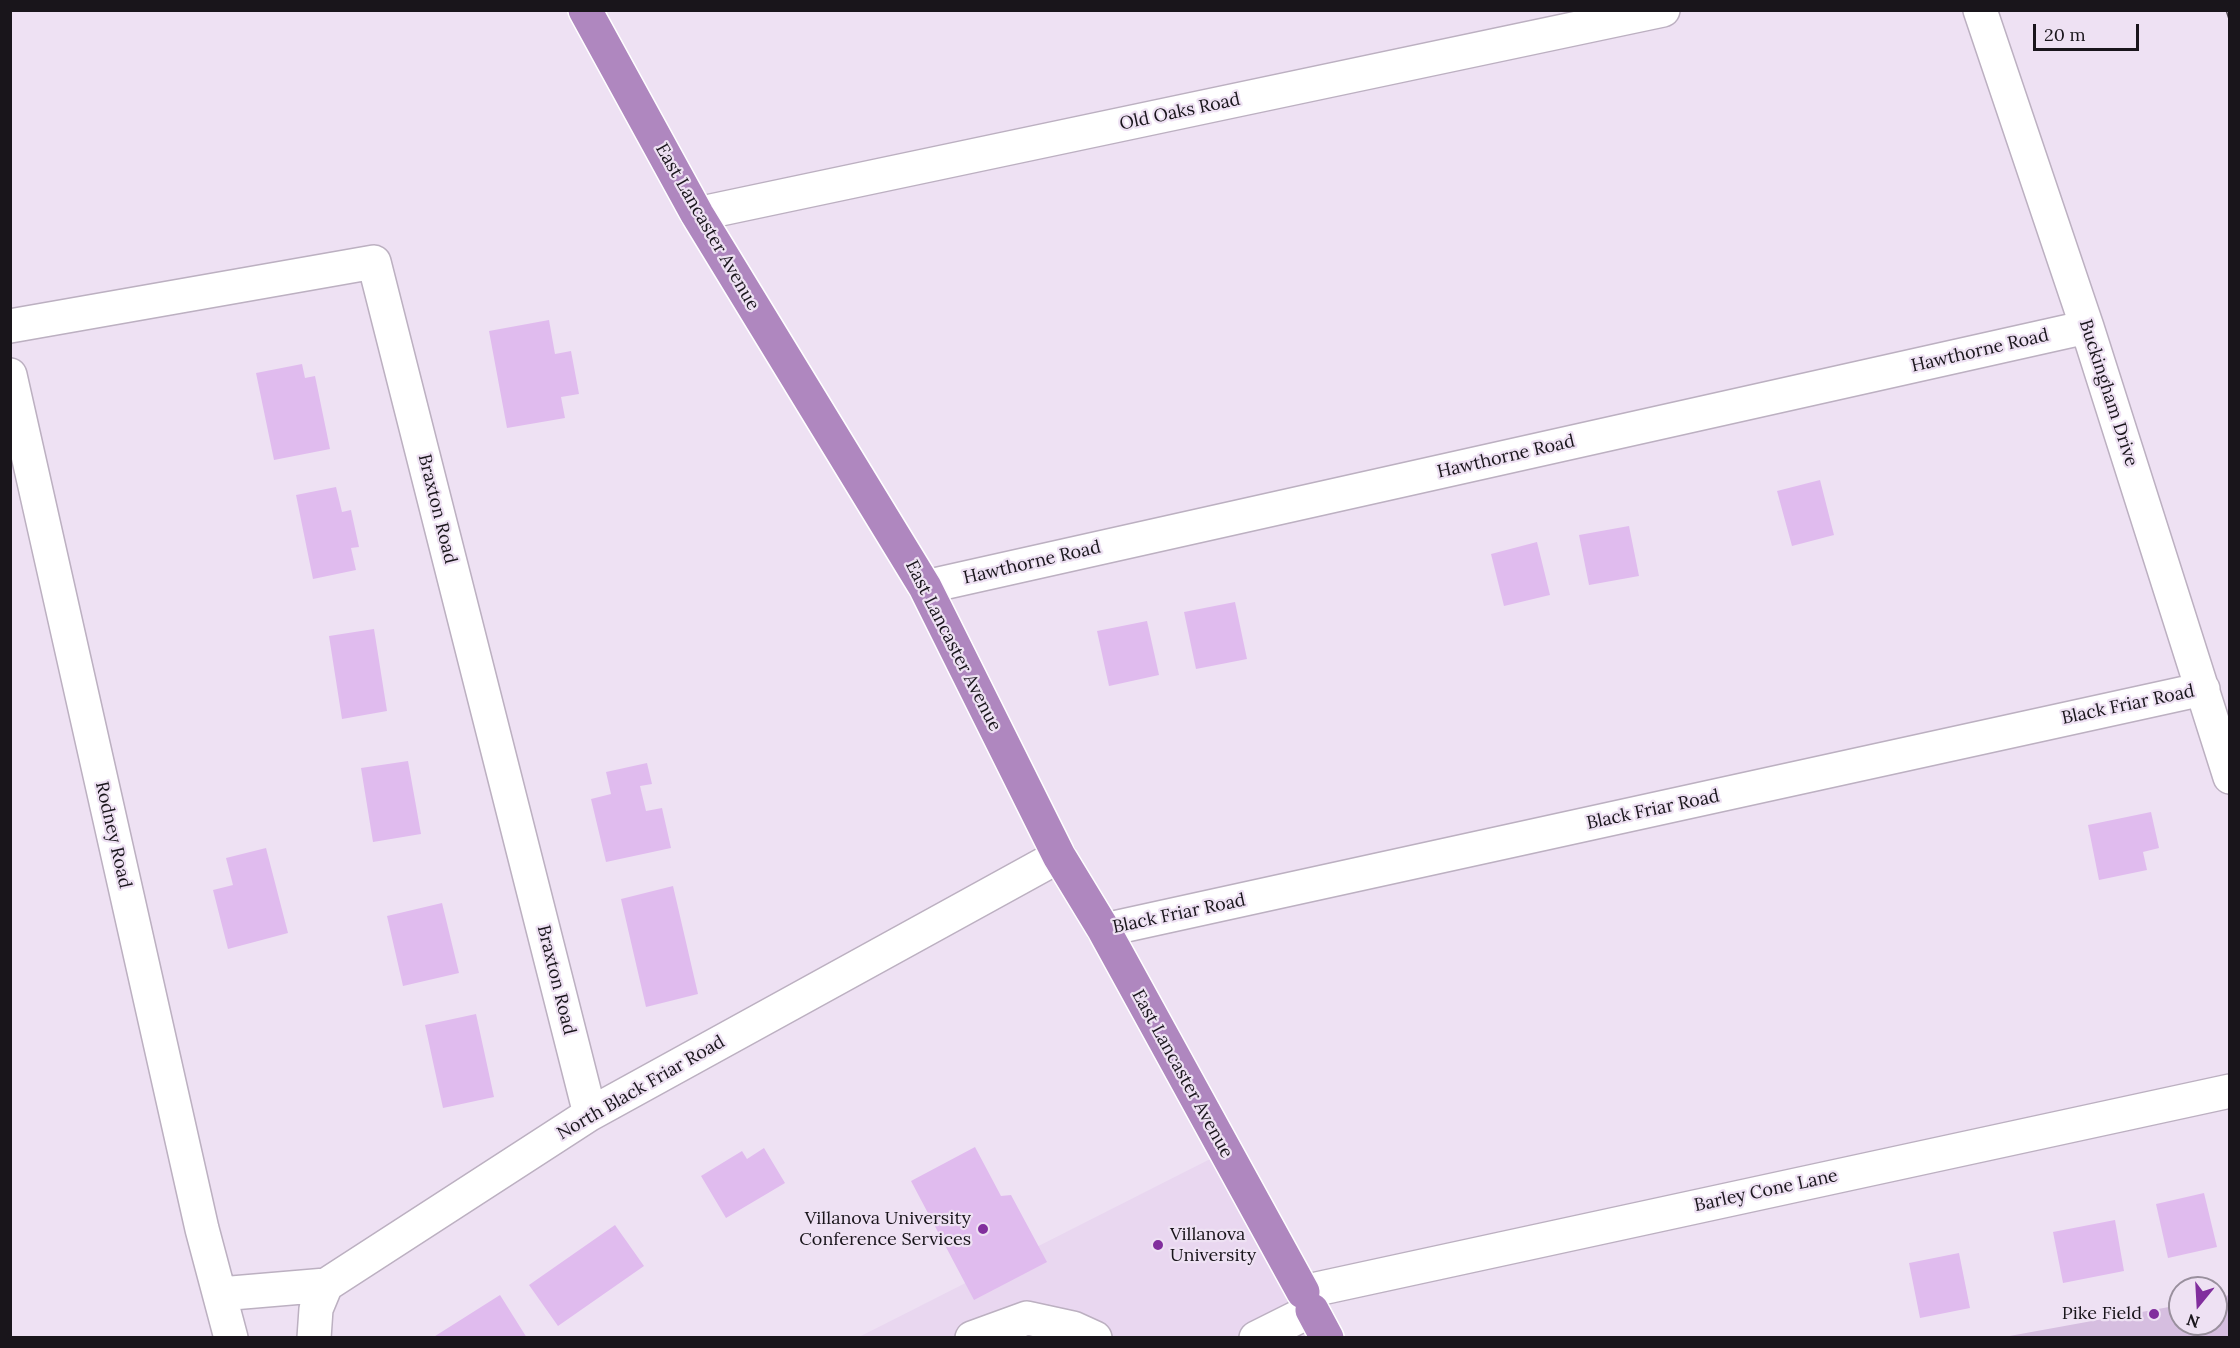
<!DOCTYPE html>
<html>
<head>
<meta charset="utf-8">
<style>
  body { margin:0 }
  #map { position:relative; width:2240px; height:1348px; overflow:hidden; background:#eee1f3; font-family:Lora,serif }
  canvas { display:block }
  .frame { position:absolute; inset:0; border:12px solid #19151b; pointer-events:none }
  .north { position:absolute; left:2168px; top:1276px; width:60px; height:60px; box-sizing:border-box; background:#eee1f3; border:2px solid #998f9d; border-radius:50%; rotate:198deg; font-size:16px; font-weight:700; line-height:24px; text-align:center; color:#19151b }
  .north::after { content:''; display:block; margin:auto; width:21px; height:27px; background:#812e9d; clip-path:polygon(50% 0,100% 100%,50% 72%,0 100%) }
  .scale { position:absolute; left:2033px; top:24px; width:106px; height:27px; box-sizing:border-box; border:3px solid #19151b; border-top:0; padding-left:8px; font-size:18px; line-height:21px; white-space:nowrap; color:#19151b; -webkit-text-stroke:4px #eee1f3; paint-order:stroke }
</style>
</head>
<body>
<div id="map">
<canvas width="2240" height="1348"></canvas>
<div class="frame"></div>
<div class="north">N</div>
<div class="scale">20 m</div>
</div>
<script>
const ctx = document.querySelector('canvas').getContext('2d');
ctx.lineJoin = 'round';
function fill(path, color) { ctx.fillStyle = color; ctx.fill(path, 'evenodd'); }
function stroke(path, color, width, dash) { ctx.strokeStyle = color; ctx.lineWidth = width; ctx.lineCap = dash ? 'butt' : 'round'; ctx.setLineDash(dash || []); ctx.stroke(path); }
function label(font, color, halo, rows, align = 'center') {
  ctx.font = font + ' Lora,serif'; ctx.lineWidth = 4.5; ctx.setLineDash([]); ctx.textBaseline = 'middle'; ctx.strokeStyle = halo; ctx.fillStyle = color; for (const [text, x, y, turn = 0] of rows) {
    ctx.save(); ctx.translate(x, y); ctx.rotate((+turn || 0) * Math.PI / 180); ctx.textAlign = isNaN(turn) ? turn : align; if (halo) ctx.strokeText(text, 0, 0); ctx.fillText(text, 0, 0); ctx.restore();
  }
}
fill(new Path2D(`
  M 1224,1152 L 1327,1338 L 857,1338 Z`), '#e9d7f0');
fill(new Path2D(`
  M 2229,1295 L 2229,1337 L 2004,1337 L 2180,1305 L 2180,1324 L 2216,1324 L 2216,1298 Z`), '#d6bee0');
fill(new Path2D(`
  M 549,320 L 555,354 L 571,351 L 579,394 L 561,397 L 565,418 L 507,428 L 489,331 Z
  M 302,364 L 305,378 L 315,376 L 330,449 L 274,460 L 256,373 Z
  M 1820,480 L 1834,535 L 1792,546 L 1777,491 Z
  M 336,487 L 342,512 L 351,510 L 359,547 L 351,548 L 356,570 L 313,579 L 296,495 Z
  M 1629,526 L 1639,576 L 1589,585 L 1579,535 Z
  M 1537,542 L 1550,595 L 1504,606 L 1491,554 Z
  M 1235,602 L 1247,659 L 1196,669 L 1184,612 Z
  M 1147,621 L 1159,675 L 1109,686 L 1097,631 Z
  M 374,629 L 387,711 L 342,719 L 329,636 Z
  M 408,761 L 421,834 L 373,842 L 361,768 Z
  M 647,763 L 652,784 L 640,786 L 646,811 L 662,808 L 671,848 L 606,862 L 591,799 L 611,794 L 606,772 Z
  M 2151,812 L 2159,848 L 2143,852 L 2147,870 L 2099,880 L 2088,825 Z
  M 266,848 L 288,933 L 228,949 L 213,890 L 233,885 L 226,858 Z
  M 673,886 L 698,994 L 646,1007 L 621,899 Z
  M 442,903 L 459,973 L 403,986 L 387,916 Z
  M 476,1014 L 494,1097 L 443,1108 L 425,1025 Z
  M 975,1147 L 1001,1196 L 1011,1195 L 1047,1262 L 974,1300 L 911,1181 Z
  M 764,1148 L 785,1183 L 726,1218 L 701,1176 L 742,1151 L 747,1159 Z
  M 2204,1193 L 2217,1247 L 2168,1258 L 2156,1204 Z
  M 2115,1220 L 2124,1271 L 2063,1283 L 2053,1232 Z
  M 615,1225 L 644,1266 L 558,1326 L 529,1285 Z
  M 1959,1253 L 1970,1308 L 1920,1318 L 1909,1263 Z
  M 500,1295 L 527,1338 L 432,1338 Z`), '#e0bbee');
const minor = new Path2D(`
  M 1980,10 L 2087,327 L 2230,777
  M 697,214 L 1663,10
  M 10,326 L 374,262 L 590,1114
  M 10,375 L 202,1229 L 231,1338
  M 925,587 L 2087,327
  M 1104,930 L 2203,689
  M 1303,1292 L 2230,1091
  M 220,1294 L 326,1285 L 590,1114 L 1059,856
  M 314,1338 L 316,1309 L 326,1285
  M 972,1338 L 1027,1318 L 1073,1328 L 1095,1338
  M 1256,1338 L 1312,1310`);
const highway = new Path2D(`
  M 585,10 L 697,214 L 925,587 L 1059,856 L 1104,930 L 1303,1292
  M 1312,1310 L 1327,1338`);
stroke(minor, '#bcb0c1', 36);
stroke(highway, '#fff', 36);
stroke(minor, '#fff', 33);
stroke(highway, '#af87bf', 33);
stroke(new Path2D(`
  M 2226,10 L 2230,22`), '#514a53', 1.5);
for (const [x, y, r, color] of [
  [983,1229,6,"#812e9d"],
  [1158,1245,6,"#812e9d"],
  [2154,1314,6,"#812e9d"]
]) { const dot = new Path2D(); dot.arc(x, y, r, 0, 2 * Math.PI); ctx.fillStyle = color; ctx.fill(dot); stroke(dot, '#eee1f3', 2); }
label('18px', '#19151b', '#eee1f3', [
  ["Old Oaks Road",1180,112,-12],
  ["East Lancaster Avenue",707,227,60],
  ["Hawthorne Road",1980,351,-13],
  ["Buckingham Drive",2108,393,72],
  ["Hawthorne Road",1506,457,-13],
  ["Braxton Road",437,509,76],
  ["Hawthorne Road",1032,563,-13],
  ["East Lancaster Avenue",953,646,63],
  ["Black Friar Road",2128,705,-12],
  ["Black Friar Road",1653,810,-12],
  ["Rodney Road",113,835,77],
  ["Black Friar Road",1179,914,-12],
  ["Braxton Road",556,980,76],
  ["East Lancaster Avenue",1182,1074,61],
  ["North Black Friar Road",641,1088,-30],
  ["Barley Cone Lane",1766,1191,-12]
]);
label('18px', '#19151b', '#eee1f3', [
  ["Villanova University",971,1219],
  ["Conference Services",971,1240],
  ["Villanova",1170,1235,"left"],
  ["University",1170,1256,"left"],
  ["Pike Field",2142,1314]
], 'right');
</script>
</body>
</html>
